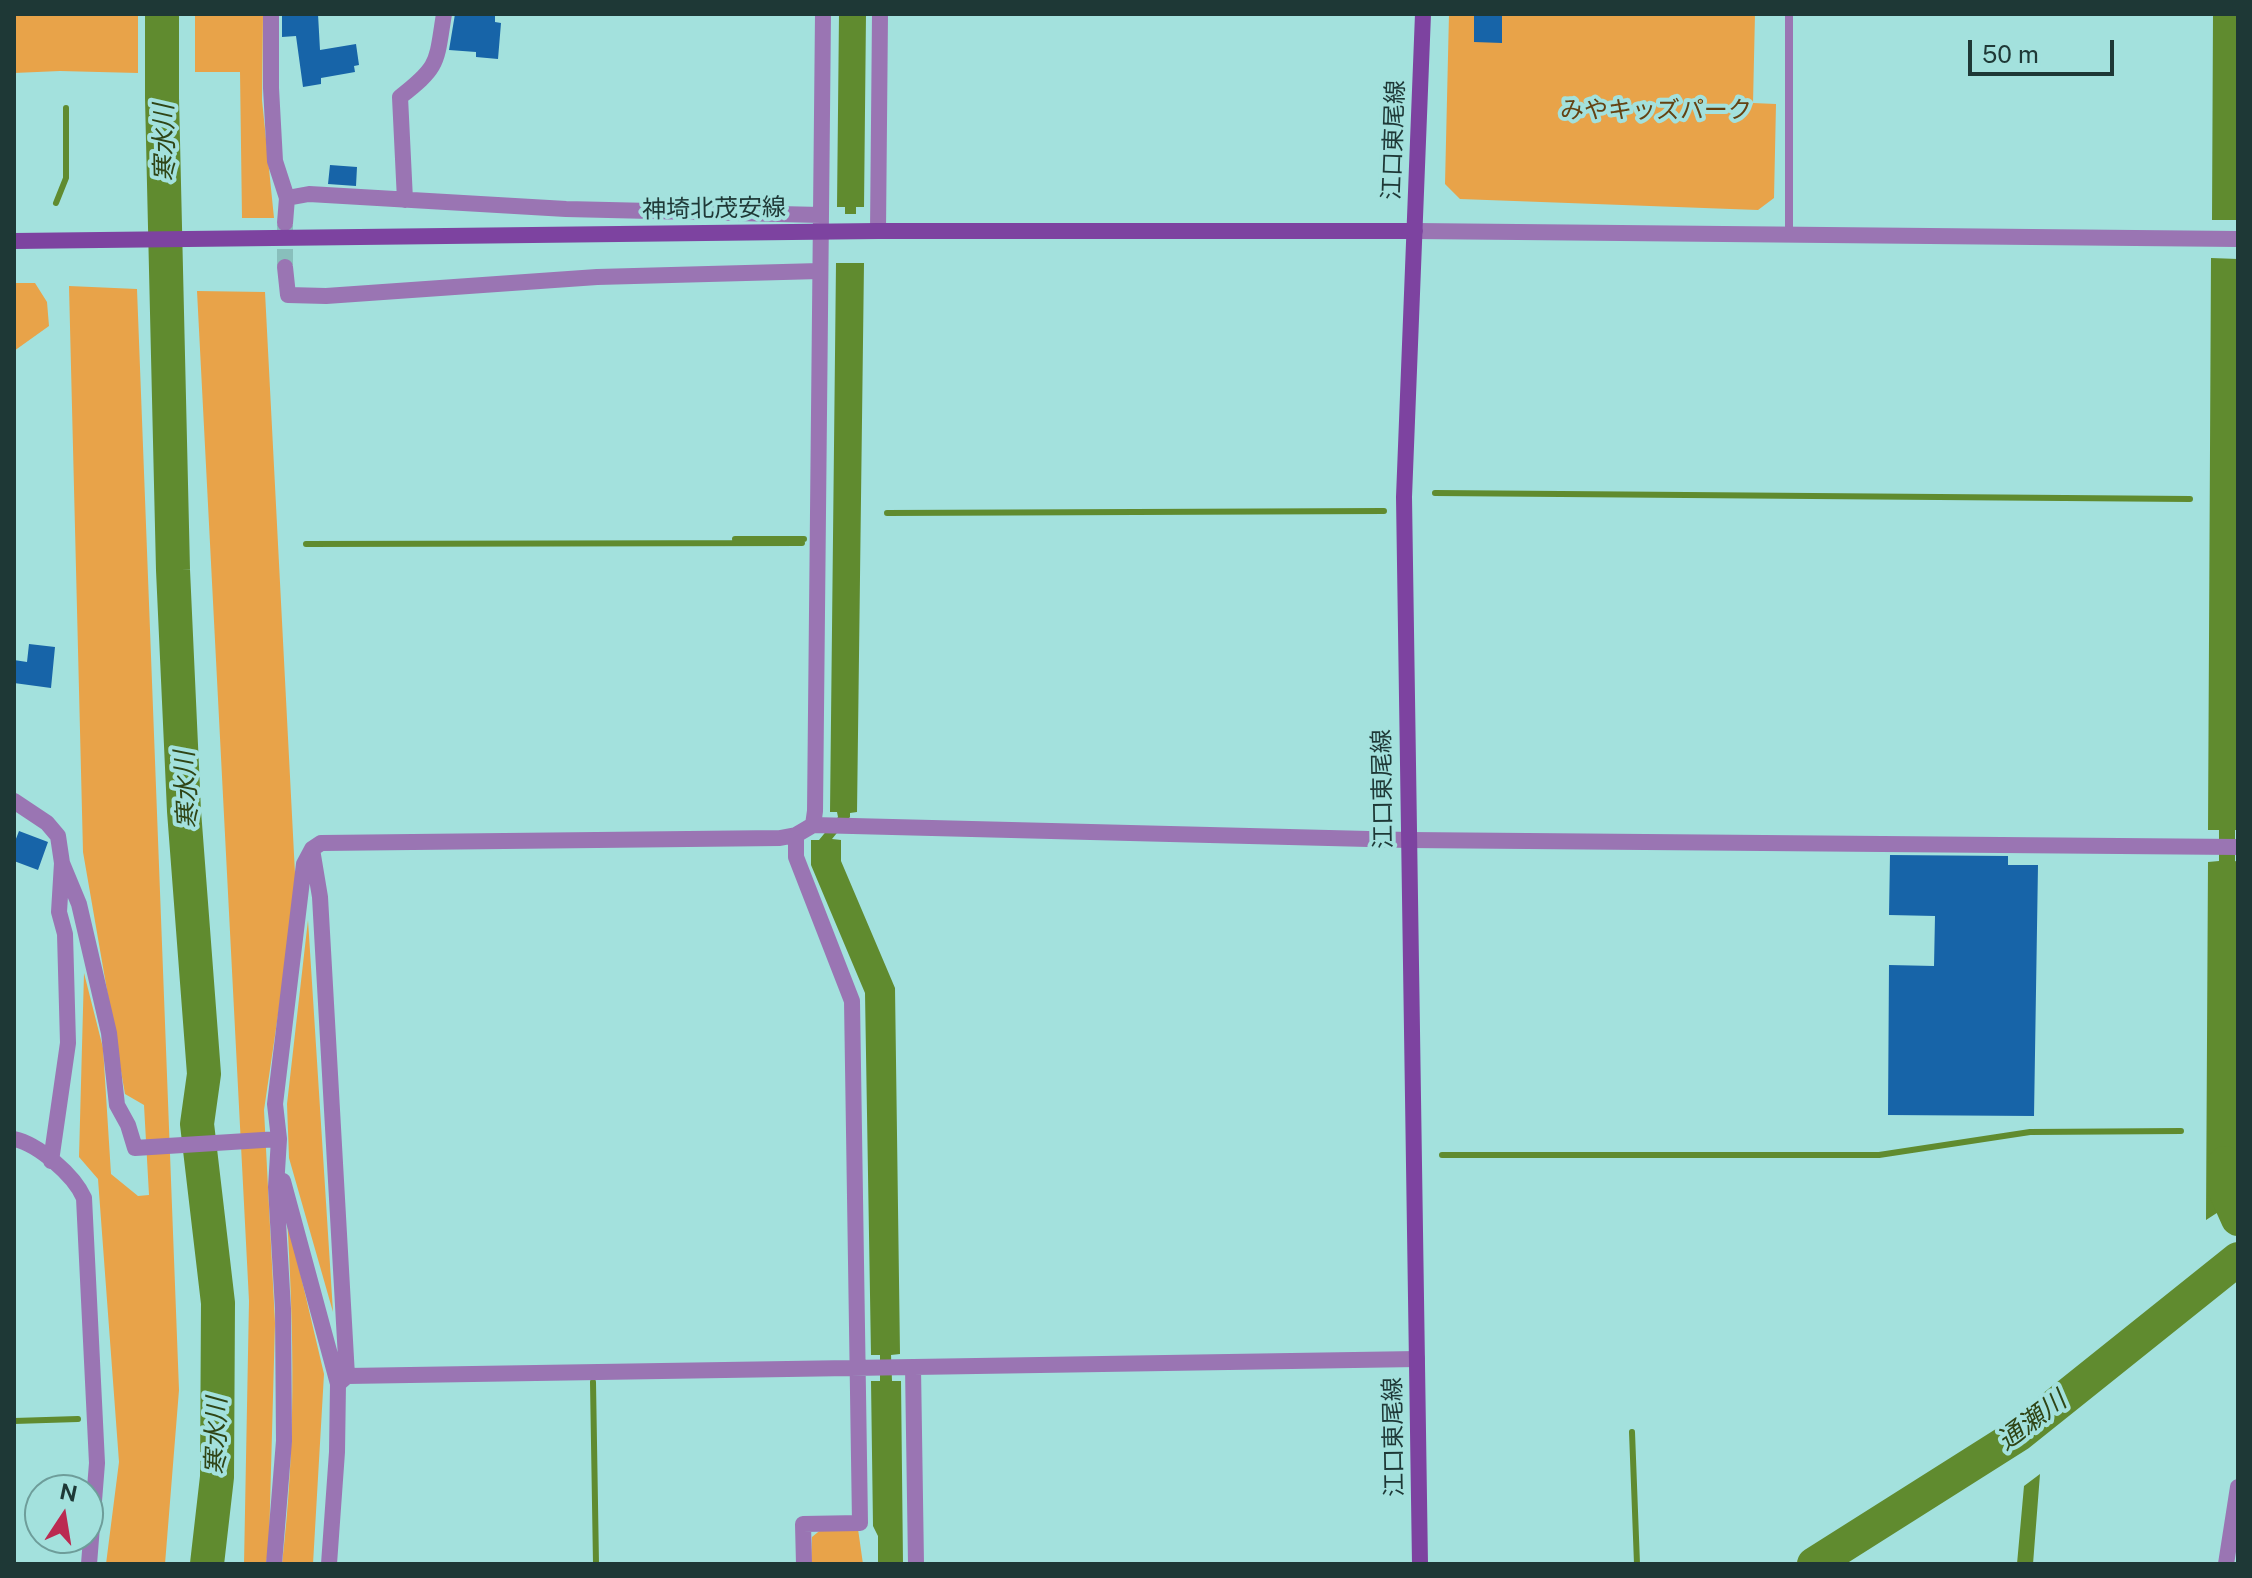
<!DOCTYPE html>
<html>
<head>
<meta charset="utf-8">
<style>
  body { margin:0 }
  #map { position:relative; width:2252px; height:1578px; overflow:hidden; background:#a3e1dd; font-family:"Public Sans",sans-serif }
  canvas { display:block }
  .frame { position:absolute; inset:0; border:16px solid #1e3836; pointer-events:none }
  .north { position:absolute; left:24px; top:1474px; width:80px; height:80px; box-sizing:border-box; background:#a3e1dd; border:2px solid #6e9d9a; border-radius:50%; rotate:12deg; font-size:22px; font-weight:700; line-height:32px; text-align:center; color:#1e3836 }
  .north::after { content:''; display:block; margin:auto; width:28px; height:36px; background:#bb2a51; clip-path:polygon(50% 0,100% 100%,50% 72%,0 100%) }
  .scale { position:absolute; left:1968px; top:40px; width:146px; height:36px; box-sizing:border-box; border:4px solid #1e3836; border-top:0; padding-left:10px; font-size:24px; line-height:28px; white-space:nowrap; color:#1e3836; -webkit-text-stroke:6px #a3e1dd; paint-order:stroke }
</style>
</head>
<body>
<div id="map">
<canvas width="2252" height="1578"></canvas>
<div class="frame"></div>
<div class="north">N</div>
<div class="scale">50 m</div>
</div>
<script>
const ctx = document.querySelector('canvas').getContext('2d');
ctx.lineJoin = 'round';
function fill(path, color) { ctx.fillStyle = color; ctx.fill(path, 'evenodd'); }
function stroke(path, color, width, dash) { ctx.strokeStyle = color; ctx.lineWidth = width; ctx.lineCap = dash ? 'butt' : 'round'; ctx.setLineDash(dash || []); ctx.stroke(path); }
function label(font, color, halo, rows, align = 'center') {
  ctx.font = font + ' "Public Sans","Noto Sans JP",sans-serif'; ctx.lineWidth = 8; ctx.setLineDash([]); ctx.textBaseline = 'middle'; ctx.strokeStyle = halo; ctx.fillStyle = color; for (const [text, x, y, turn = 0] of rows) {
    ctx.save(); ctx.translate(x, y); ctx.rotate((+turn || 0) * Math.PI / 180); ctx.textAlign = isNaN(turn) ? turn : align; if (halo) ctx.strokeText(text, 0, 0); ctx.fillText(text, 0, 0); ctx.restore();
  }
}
fill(new Path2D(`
  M 14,14 L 138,14 L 138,73 L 60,71 L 14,73 Z
  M 195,14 L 263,14 L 262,100 L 274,218 L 242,218 L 240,72 L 195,72 Z
  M 1449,14 L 1755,14 L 1753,103 L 1776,104 L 1774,198 L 1758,210 L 1460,199 L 1445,184 Z
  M 14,283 L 35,283 L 47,302 L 49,326 L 14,351 Z
  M 69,286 L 137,289 L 179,1390 L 165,1564 L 106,1564 L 119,1462 L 98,1179 L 79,1157 L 84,973 L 103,1048 L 111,1174 L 138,1196 L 149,1195 L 144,1105 L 125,1094 L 83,852 Z
  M 197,291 L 265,292 L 296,893 L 264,1110 L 275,1323 L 269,1543 L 266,1564 L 244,1564 L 249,1301 Z
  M 308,920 L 333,1312 L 289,1158 L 287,1104 Z
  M 287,1217 L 324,1374 L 313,1564 L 282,1564 C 296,1448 294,1333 287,1217 Z
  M 823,1528 L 858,1529 L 863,1564 L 811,1564 L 812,1537 Z`), '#e8a349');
fill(new Path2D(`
  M 839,14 L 866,14 L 864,207 L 856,207 L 856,214 L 845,214 L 845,207 L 837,207 Z
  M 2213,14 L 2238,14 L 2238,220 L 2212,220 Z
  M 2211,258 L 2238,259 L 2238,830 L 2235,830 L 2235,861 L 2238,862 L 2238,1204 L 2225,1212 L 2223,1209 L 2206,1220 L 2208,862 L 2219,861 L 2219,830 L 2208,830 Z
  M 836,263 L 864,263 L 857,812 L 850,813 L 850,817 L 832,839 L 841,840 L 841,861 L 895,988 L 900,1354 L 891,1355 L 892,1381 L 901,1381 L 903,1564 L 878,1564 L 878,1536 L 873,1526 L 871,1381 L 880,1381 L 880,1355 L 871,1355 L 865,993 L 811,865 L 811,840 L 819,840 L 838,817 L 837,812 L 830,812 Z
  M 2040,1474 L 2033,1564 L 2017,1564 L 2024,1486 Z`), '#608b2f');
stroke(new Path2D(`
  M 56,203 L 66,178 L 66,108
  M 1435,493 L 2190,499
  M 887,513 L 1384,511
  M 735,539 L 804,539
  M 306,544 L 802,543
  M 1442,1155 L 1879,1155 L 2030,1132 L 2181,1131
  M 593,1382 L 596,1564
  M 14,1421 L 78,1419
  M 1632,1432 L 1637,1564`), '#608b2f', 6);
stroke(new Path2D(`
  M 162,14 L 162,98 L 173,570 L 184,811 L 204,1074 L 197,1124 L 218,1303 L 217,1477 L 207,1564
  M 2225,1163 L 2225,1190 L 2238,1219
  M 1814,1564 L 2018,1435 L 2238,1259`), '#608b2f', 34);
fill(new Path2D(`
  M 282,14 L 318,14 L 320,50 L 356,44 L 359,65 L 354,66 L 355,72 L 321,78 L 321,84 L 303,87 L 296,36 L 282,37 Z
  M 455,14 L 495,14 L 495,22 L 501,23 L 498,59 L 476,57 L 476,52 L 449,50 Z
  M 1474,14 L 1502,14 L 1502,43 L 1474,42 Z
  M 330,165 L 357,167 L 356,186 L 328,184 Z
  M 29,644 L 55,647 L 51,688 L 14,683 L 14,660 L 27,662 Z
  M 19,831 L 48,842 L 38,870 L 14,861 L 14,844 Z
  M 1890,855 L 2008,856 L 2008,865 L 2038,865 L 2034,1116 L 1888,1115 L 1889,965 L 1934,966 L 1935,916 L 1889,915 Z`), '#1764a8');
stroke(new Path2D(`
  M 285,225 L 285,267`), '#88bfbc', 16, [16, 8]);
stroke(new Path2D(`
  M 1789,14 L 1789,235`), '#9a75b3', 8);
stroke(new Path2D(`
  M 271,14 L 271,88 L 275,161 L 287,198 L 285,223
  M 287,198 L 309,194 L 566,209 L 821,215
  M 405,200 L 400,97 C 440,66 436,63 444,14
  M 878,231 L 880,14
  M 285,267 L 288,295 L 326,296 L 597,277 L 820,271
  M 14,801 L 47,823 L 58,836 L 62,863 L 59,912 L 65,934 L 68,1043 L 51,1161
  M 813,825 L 815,811 L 823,14
  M 796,835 L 796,857 L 852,1001 L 860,1523 L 803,1524 L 804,1564
  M 312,849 L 320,897 L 347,1376 L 338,1384 L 337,1452 L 329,1564
  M 62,863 L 79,904 L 109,1033 L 117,1105 L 128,1125 L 135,1148 L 279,1139
  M 14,1139 C 38,1144 74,1175 84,1198 L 97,1463 L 89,1564
  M 283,1181 L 338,1384
  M 913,1367 L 916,1564
  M 347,1376 L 1417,1359
  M 274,1564 L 284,1441 L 283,1309 L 276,1187 L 279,1139 L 275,1104 L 304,864 L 312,849 L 321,843 L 780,838 L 796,835 L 813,825 L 1408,840 L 2238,847
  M 2226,1564 L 2238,1487`), '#9a75b3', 16);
stroke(new Path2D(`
  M 1415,231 L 2238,239`), '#9a75b3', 16);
stroke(new Path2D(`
  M 14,241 L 878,231 L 1415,231
  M 1420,1564 L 1404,497 L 1423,14`), '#7d43a0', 16);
label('24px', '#644212', '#a3e1dd', [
  ["みやキッズパーク",1656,111]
]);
label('24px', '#1e3836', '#a3e1dd', [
  ["江口東尾線",1394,140,-88],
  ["神埼北茂安線",714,209,-1],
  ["江口東尾線",1383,789,-91],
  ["江口東尾線",1394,1437,-91]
]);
label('italic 26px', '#2f4516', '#a3e1dd', [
  ["寒水川",165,143,-91],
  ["寒水川",187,790,-93],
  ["通瀬川",2032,1421,-37],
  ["寒水川",217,1436,-89]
]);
</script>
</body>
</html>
